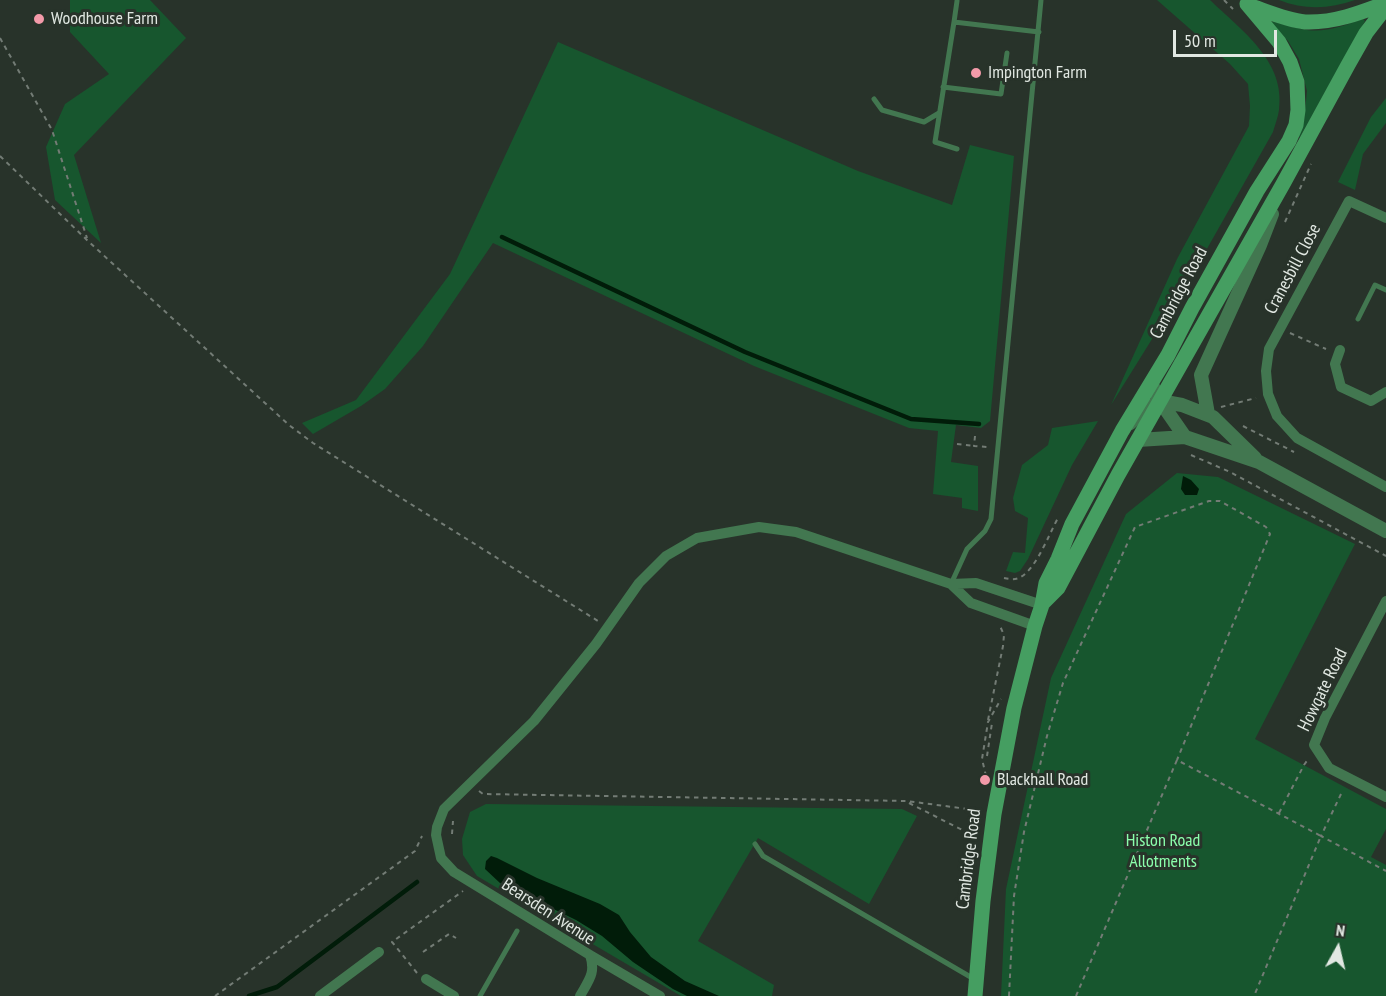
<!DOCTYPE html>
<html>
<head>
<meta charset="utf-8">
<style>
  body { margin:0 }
  #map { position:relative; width:1386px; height:996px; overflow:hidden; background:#28332a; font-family:"PT Sans Narrow",sans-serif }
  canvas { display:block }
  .north { position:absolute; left:1308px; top:918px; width:60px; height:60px; -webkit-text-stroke:4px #28332a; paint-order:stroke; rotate:8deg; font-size:16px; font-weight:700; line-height:24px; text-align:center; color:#e1e8e2 }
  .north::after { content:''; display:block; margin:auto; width:21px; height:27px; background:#e1e8e2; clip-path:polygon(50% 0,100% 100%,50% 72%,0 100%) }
  .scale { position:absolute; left:1173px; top:30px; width:104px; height:27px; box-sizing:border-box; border:3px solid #e1e8e2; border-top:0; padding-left:8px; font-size:18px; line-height:21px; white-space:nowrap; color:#e1e8e2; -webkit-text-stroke:4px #28332a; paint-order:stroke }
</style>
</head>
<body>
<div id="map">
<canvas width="1386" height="996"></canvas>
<div class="north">N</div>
<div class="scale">50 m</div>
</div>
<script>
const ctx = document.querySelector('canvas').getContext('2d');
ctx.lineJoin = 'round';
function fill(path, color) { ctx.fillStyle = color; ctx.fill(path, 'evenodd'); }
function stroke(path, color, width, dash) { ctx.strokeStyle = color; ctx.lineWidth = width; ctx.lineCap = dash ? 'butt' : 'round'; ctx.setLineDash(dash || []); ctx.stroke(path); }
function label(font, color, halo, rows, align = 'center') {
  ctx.font = font + ' "PT Sans Narrow",sans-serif'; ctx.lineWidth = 6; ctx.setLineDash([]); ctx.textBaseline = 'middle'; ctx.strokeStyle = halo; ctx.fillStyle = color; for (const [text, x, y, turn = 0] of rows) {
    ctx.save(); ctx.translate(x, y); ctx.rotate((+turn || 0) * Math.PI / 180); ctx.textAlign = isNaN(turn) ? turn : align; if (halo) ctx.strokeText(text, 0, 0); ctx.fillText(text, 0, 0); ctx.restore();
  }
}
fill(new Path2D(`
  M 70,0 L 150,0 L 186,38 L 74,155 L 101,243 L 55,200 L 46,147 L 65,104 L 109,74 L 70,32 Z
  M 1157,0 L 1210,0 C 1241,30 1286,61 1279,110 C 1278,117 1275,125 1273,132 L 1195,270 L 1111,405 L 1177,259 L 1249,126 L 1250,106 L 1248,84 L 1230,64 Z
  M 1279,0 L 1355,0 C 1330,9 1304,10 1279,0 Z
  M 1363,19 L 1365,21 L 1300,137 L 1297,136 L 1304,120 L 1307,91 L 1299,59 L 1288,41 L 1269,21 C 1280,23 1291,27 1302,29 C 1323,34 1343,26 1363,19 Z
  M 558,42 L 858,171 L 952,205 L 970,145 L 1014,156 L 990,421 L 981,428 L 956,425 L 951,462 L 978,466 L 978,511 L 962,508 L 962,498 L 933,494 L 938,431 L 909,428 L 754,366 L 493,243 L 423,346 L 385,389 L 361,406 L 313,434 L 302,423 L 356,400 L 450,274 Z
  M 1386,98 L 1386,123 L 1363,154 L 1355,190 L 1338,182 L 1371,117 Z
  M 1098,421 L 1072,465 L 1028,559 L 1020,571 L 1015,573 L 1006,571 L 1013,552 L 1025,553 L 1028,518 L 1015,511 L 1013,498 L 1022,465 L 1048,445 L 1052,428 Z
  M 1177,473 L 1218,477 L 1355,544 L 1255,739 L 1386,809 L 1386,829 L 1371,857 L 1386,865 L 1386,996 L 1001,996 L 1006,889 L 1051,678 L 1126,514 Z
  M 486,804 L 902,809 L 917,816 L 869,904 L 758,838 L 698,941 L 774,985 L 772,996 L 681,996 L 477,876 L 463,855 L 462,839 L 470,812 Z`), '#17562e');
fill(new Path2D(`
  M 1183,476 L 1191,480 L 1199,489 L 1197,495 L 1185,495 L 1181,489 Z
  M 491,856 L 497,858 L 537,878 L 600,904 L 619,915 L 630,932 L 651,957 L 685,981 L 719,996 L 687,996 L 673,989 L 633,962 L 602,936 L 576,920 L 500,883 L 485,869 L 486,861 Z`), '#011c09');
stroke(new Path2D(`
  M 502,237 L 745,352 L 911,419 L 979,424
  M 249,996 L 277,987 L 417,882`), '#011c09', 4.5);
stroke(new Path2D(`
  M 1224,0 L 1233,9
  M 0,38 L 52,130 L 87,238
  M 0,156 L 88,241 L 289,425 L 313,443 L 598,621
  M 1285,222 L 1311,164
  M 1290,333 L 1326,349
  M 1221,407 L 1256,398
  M 1243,426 L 1294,452
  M 975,436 L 974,446 L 988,447
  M 957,444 L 974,446
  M 1191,455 L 1230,472 L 1386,556
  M 1004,578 C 1009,579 1014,580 1019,578 C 1036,570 1049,534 1058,518
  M 988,720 L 1003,646 L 1004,635 L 1000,626
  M 987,756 L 992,723
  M 986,776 L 982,759 L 988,722 L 1001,699
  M 479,791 L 483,794 L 907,801 L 975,810
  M 1341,794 L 1321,836 L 1386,871
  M 909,803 L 976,837
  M 1279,813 L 1304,765 L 1309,758
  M 452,834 L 453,821
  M 423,952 L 449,934 L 456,938
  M 417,973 L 392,942 L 463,891
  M 215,996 L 415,851 L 422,836
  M 1009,996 L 1014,896 L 1024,832 L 1047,736 L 1063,683 L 1135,527 L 1209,501 L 1220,501 L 1266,527 L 1270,534 L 1177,760
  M 1076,996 L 1177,760 L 1321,836 L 1254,996`), '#737c75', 2, [4.5, 4.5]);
stroke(new Path2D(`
  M 954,22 L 957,1
  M 943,87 L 1001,94 L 1007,53
  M 874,99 L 882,110 L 924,122 L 939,113
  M 957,149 L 935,142 L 954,22 L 1039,32
  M 1358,319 L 1375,285 L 1386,290
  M 951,584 L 967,549 L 985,531 L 991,519 L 1041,0
  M 755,844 L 763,856 L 974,979
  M 480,996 L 517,931`), '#427750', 5);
stroke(new Path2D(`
  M 1386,218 L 1349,201 L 1269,349 L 1266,371 L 1268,394 L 1277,416 L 1297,438 L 1386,487
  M 1340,350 L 1335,364 L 1341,387 L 1371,401 L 1386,392
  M 951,584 L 971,603 L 1035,626
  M 1386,601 L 1325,718 L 1314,745 L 1329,768 L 1386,797
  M 590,955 L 660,996
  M 426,979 L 454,996
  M 320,996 L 379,952
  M 580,996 C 589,980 596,973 590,955 L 454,872 L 441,858 L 436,835 L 437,827 L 444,809 L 534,721 L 596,644 L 639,583 L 666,556 L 697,538 L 759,527 L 796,532 L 951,584 L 976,583 L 1042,605`), '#427750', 10);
stroke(new Path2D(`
  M 1151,383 L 1160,401 L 1185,437
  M 1208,414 L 1201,375 L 1260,245 L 1272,214
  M 1130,423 L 1144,410 L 1160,401 L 1182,405 L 1213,417 L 1255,458
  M 1138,440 L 1185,437 L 1259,462 L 1386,531`), '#427750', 14);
stroke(new Path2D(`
  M 1248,5 C 1266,11 1286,20 1305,22 C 1334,23 1360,13 1386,3
  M 1042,604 L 1058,588 L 1118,475 L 1283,184 L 1348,65 L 1366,33 L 1386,7
  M 975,996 L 983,901 L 994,814 L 1014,708 L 1035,626 L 1042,605 L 1046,583 L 1058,559 L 1072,524 L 1122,431 L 1168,355 L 1192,308 L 1257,191 L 1289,141 L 1296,125 L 1298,110 L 1297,82 L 1290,62 L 1279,42 L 1247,4`), '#459e61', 15);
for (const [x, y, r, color] of [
  [39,19,6,"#f39aa9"],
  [976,73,6,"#f39aa9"],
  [985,780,6,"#f39aa9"]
]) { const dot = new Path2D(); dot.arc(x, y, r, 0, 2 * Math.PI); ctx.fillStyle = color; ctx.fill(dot); stroke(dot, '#28332a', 2); }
label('18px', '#e1e8e2', '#28332a', [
  ["Woodhouse Farm",51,19],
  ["Impington Farm",988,73],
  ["Blackhall Road",997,780]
], 'left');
label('18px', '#e1e8e2', '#28332a', [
  ["Cranesbill Close",1293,269,-62],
  ["Cambridge Road",1179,293,-62],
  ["Howgate Road",1323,690,-64],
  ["Cambridge Road",969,859,-83],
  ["Bearsden Avenue",548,912,33]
]);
label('18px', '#8bffac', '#28332a', [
  ["Histon Road",1163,841],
  ["Allotments",1163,862]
]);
</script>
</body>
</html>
